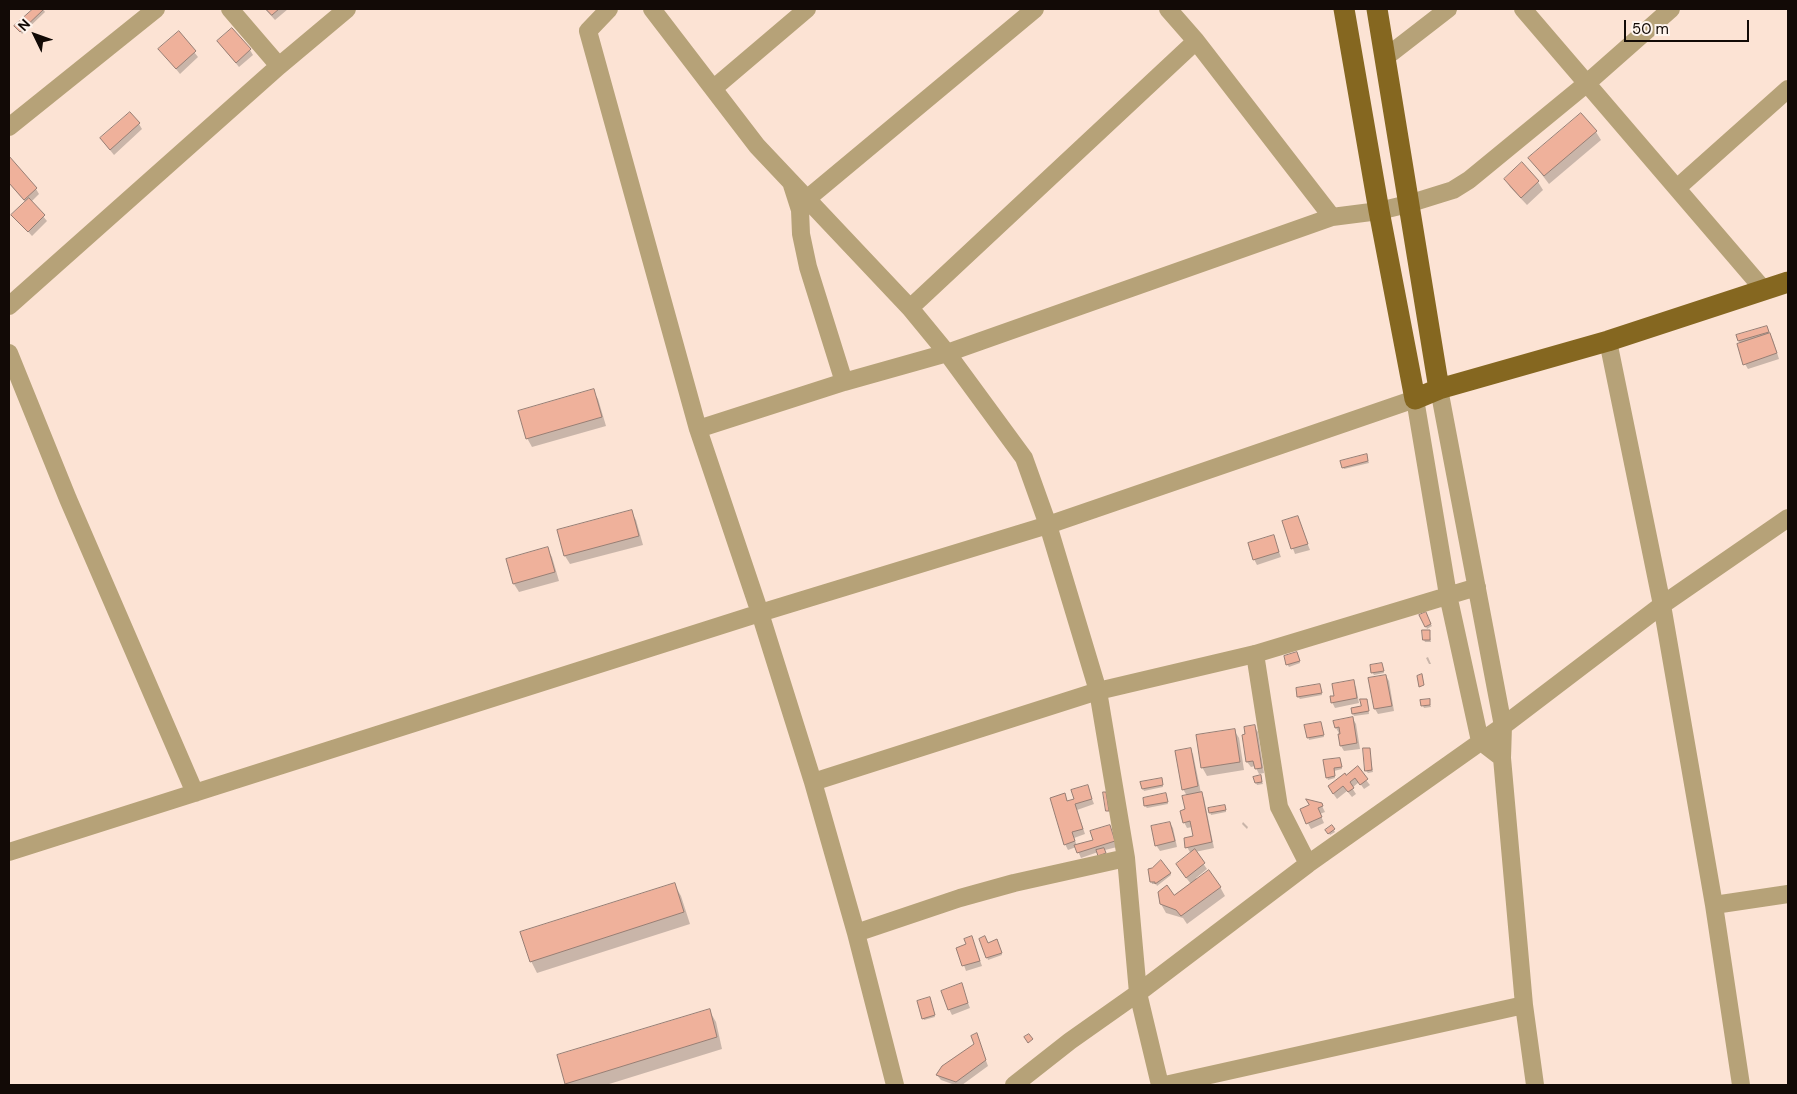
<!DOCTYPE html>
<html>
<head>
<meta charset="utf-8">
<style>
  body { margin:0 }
  #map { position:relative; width:1797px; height:1094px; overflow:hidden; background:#fce3d4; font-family:"DM Sans",sans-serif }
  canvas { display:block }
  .frame { position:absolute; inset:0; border:10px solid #120a06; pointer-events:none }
  .north { position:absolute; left:10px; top:10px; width:50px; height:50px; -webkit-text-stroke:4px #fef4ed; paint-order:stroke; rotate:312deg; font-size:14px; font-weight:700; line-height:20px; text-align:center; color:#120a06 }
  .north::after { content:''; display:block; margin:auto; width:18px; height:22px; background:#120a06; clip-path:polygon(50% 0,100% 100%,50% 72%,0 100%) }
  .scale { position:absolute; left:1624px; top:20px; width:125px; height:22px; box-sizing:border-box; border:2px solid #120a06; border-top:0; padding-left:6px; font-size:15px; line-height:18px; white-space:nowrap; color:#120a06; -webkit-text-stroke:4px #fef4ed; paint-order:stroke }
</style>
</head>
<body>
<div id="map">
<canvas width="1797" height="1094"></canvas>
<div class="frame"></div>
<div class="north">N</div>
<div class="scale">50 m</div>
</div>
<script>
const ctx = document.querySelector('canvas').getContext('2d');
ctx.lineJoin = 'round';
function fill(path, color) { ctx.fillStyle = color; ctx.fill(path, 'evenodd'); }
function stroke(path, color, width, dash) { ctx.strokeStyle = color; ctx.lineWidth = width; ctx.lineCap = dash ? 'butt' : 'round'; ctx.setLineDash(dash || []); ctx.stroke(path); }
fill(new Path2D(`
  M 34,9 L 43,9 L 45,12 L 22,34 L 16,26 Z
  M 265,9 L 288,9 L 275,20 Z
  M 179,33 L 198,57 L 180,74 L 160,49 Z
  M 218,42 L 250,50 L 253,55 L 239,67 Z
  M 139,124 L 142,129 L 114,155 L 101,139 Z
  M 1596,132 L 1601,140 L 1549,184 L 1530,159 Z
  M 9,158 L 36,189 L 39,194 L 31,202 L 47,221 L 32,236 L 13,215 L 26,203 L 9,183 Z
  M 1522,164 L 1538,182 L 1543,190 L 1527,205 L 1510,187 L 1505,179 Z
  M 1767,330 L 1773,340 L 1779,359 L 1748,369 L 1745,364 L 1739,341 Z
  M 593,391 L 598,399 L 606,426 L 532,447 L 527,438 Z
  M 1367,457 L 1369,463 L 1344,469 L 1343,467 Z
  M 631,511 L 636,520 L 643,545 L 570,564 L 565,556 L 559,531 Z
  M 1297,517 L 1310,550 L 1295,554 L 1283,522 Z
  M 1273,536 L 1281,557 L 1257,565 L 1254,559 Z
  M 547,548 L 552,557 L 559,581 L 519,592 L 514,584 Z
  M 1425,614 L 1432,626 L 1427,629 L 1421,616 Z
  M 1429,631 L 1431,642 L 1425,642 L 1424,640 Z
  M 1298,656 L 1300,663 L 1289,667 L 1287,664 Z
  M 1428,657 L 1431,664 L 1429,664 L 1426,658 Z
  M 1382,664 L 1384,673 L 1374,675 L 1372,672 Z
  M 1386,676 L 1389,681 L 1394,711 L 1378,714 L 1375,709 Z
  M 1353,682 L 1356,687 L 1359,703 L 1335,708 L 1332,702 Z
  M 1320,686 L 1322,695 L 1300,699 L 1298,697 Z
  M 1429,700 L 1431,707 L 1424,708 L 1423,706 Z
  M 1367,702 L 1369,714 L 1354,716 L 1353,714 Z
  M 1353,719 L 1356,724 L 1360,749 L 1344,751 L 1341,746 L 1340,735 L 1336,728 Z
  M 1321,723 L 1324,737 L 1309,740 L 1306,726 Z
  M 1254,726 L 1258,732 L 1264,773 L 1259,774 L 1255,766 L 1251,767 L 1247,762 Z
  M 1234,730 L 1239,738 L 1244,770 L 1207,776 L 1202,767 Z
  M 1190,749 L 1193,754 L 1201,793 L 1204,798 L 1214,848 L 1195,852 L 1207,869 L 1196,878 L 1220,887 L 1225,896 L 1187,924 L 1183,918 L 1166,913 L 1161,904 L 1174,897 L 1191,884 L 1180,870 L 1191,854 L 1187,847 L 1194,837 L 1192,827 L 1187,828 L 1184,822 L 1187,796 L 1183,789 Z
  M 1369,749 L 1373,772 L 1368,773 L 1366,771 Z
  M 1340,759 L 1342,769 L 1334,771 L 1335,778 L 1328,780 L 1327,777 Z
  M 1345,775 L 1366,780 L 1370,785 L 1364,789 L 1359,782 L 1352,788 L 1356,794 L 1352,797 L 1347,791 L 1337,799 L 1332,792 Z
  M 1261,779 L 1263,784 L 1257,785 L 1256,783 Z
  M 1162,782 L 1163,787 L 1144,791 L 1143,789 Z
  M 1087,786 L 1094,804 L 1077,810 L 1085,834 L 1074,838 L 1077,846 L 1095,840 L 1109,826 L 1117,847 L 1105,850 L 1107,855 L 1101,858 L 1098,852 L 1081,858 L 1076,847 L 1068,850 L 1065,844 L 1064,794 L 1068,802 L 1075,800 Z
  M 1166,797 L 1168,804 L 1147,808 L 1145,806 L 1144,799 Z
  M 1321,804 L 1325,812 L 1320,814 L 1324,823 L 1311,829 L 1301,810 Z
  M 1226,808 L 1226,812 L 1211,815 L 1210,812 Z
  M 1243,822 L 1248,827 L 1247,829 L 1242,824 Z
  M 1170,823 L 1173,828 L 1177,847 L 1160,851 L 1156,845 Z
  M 1332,827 L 1335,832 L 1330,835 L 1327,830 Z
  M 1149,870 L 1170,873 L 1171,875 L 1157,886 L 1156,884 L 1152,884 Z
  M 674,884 L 681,896 L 690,924 L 537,973 L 531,961 Z
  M 972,938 L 982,966 L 966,971 L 958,948 L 968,945 Z
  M 980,939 L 987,944 L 998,943 L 1002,955 L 988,960 Z
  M 961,985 L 970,1008 L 952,1015 L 949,1009 Z
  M 930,1001 L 935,1017 L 924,1020 L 923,1018 Z
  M 709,1010 L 716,1022 L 722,1049 L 606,1085 L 566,1084 L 559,1056 Z
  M 976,1034 L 988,1066 L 962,1085 L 955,1085 L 941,1080 L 937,1075 L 976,1045 Z`), '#0003');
const building = new Path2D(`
  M 33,9 L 44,9 L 20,32 L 14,26 Z
  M 266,9 L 279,9 L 272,15 Z
  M 232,28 L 251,49 L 236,63 L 217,41 Z
  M 179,31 L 196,51 L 176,69 L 158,49 Z
  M 130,112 L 140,123 L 110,150 L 100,138 Z
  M 1581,113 L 1597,131 L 1544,176 L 1528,158 Z
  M 9,156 L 37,188 L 24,200 L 9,183 Z
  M 1522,162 L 1539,181 L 1521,198 L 1504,179 Z
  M 29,198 L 45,215 L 28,232 L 11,215 Z
  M 1767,326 L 1769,332 L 1738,341 L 1736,335 Z
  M 1770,333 L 1777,353 L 1743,365 L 1737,344 Z
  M 594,389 L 602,417 L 526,439 L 518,411 Z
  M 1367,454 L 1368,461 L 1342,468 L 1340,461 Z
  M 632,510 L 639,536 L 564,556 L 557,530 Z
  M 1298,516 L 1308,544 L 1291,549 L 1282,521 Z
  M 1274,535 L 1279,552 L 1253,560 L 1248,543 Z
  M 548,547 L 555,572 L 513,584 L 506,559 Z
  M 1426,612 L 1431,624 L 1425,627 L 1419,615 Z
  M 1422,630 L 1430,630 L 1430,640 L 1423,640 Z
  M 1297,652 L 1300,661 L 1286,665 L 1284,656 Z
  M 1382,663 L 1384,671 L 1371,673 L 1370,665 Z
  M 1422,674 L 1424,685 L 1419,687 L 1417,676 Z
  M 1386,675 L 1392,706 L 1374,709 L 1368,678 Z
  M 1354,680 L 1357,698 L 1331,703 L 1330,696 L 1334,696 L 1332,684 Z
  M 1320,684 L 1322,693 L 1297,697 L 1296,688 Z
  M 1360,699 L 1367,699 L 1369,711 L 1352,714 L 1351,708 L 1361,706 Z
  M 1430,699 L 1430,705 L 1421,706 L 1420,700 Z
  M 1353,717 L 1357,743 L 1340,746 L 1338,734 L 1340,734 L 1339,727 L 1335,728 L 1333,721 Z
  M 1321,722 L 1324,735 L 1307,738 L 1304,725 Z
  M 1255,725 L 1262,768 L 1255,769 L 1253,761 L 1246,762 L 1242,735 L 1245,734 L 1244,727 Z
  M 1235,729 L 1240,762 L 1201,768 L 1196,735 Z
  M 1191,748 L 1198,786 L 1182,790 L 1175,751 Z
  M 1363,748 L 1370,748 L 1372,770 L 1365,771 Z
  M 1340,758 L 1342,767 L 1334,768 L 1335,776 L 1326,778 L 1323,760 Z
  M 1358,766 L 1368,779 L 1360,785 L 1355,778 L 1350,782 L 1354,788 L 1348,792 L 1343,786 L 1333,794 L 1328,786 L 1345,773 L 1346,775 Z
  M 1261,775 L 1262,782 L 1255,783 L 1253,777 Z
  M 1162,778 L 1163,785 L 1142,789 L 1140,782 Z
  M 1088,785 L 1092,799 L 1075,804 L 1083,829 L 1072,832 L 1075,841 L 1064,845 L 1050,798 L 1065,793 L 1067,801 L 1074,799 L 1071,790 Z
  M 1103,792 L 1106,792 L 1109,811 L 1106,811 Z
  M 1202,792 L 1212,842 L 1185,848 L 1184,838 L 1193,836 L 1190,821 L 1183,823 L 1180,811 L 1185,809 L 1182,796 Z
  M 1166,793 L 1168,802 L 1144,806 L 1143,798 Z
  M 1306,799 L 1322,803 L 1323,806 L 1318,808 L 1322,817 L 1306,824 L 1300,809 L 1309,805 Z
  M 1225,805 L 1226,810 L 1209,813 L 1208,808 Z
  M 1170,822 L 1175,841 L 1155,846 L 1151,826 Z
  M 1110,825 L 1115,841 L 1077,853 L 1074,845 L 1093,840 L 1090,831 Z
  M 1332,825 L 1335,829 L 1328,834 L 1325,830 Z
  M 1104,848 L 1106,853 L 1098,856 L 1096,850 Z
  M 1195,849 L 1205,863 L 1186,878 L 1176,864 Z
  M 1161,860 L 1171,873 L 1155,884 L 1155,882 L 1150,882 L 1148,869 L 1152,868 Z
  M 1209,870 L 1221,887 L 1181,916 L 1176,910 L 1160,904 L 1158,892 L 1167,885 L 1174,895 Z
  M 675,883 L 684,912 L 530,962 L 520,932 Z
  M 972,936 L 980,961 L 962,966 L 956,948 L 966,944 L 964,939 Z
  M 985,936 L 988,943 L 997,939 L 1002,953 L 986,958 L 979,939 Z
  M 962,983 L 968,1003 L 948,1010 L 941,991 Z
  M 930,997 L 935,1015 L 922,1019 L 917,1001 Z
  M 710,1009 L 717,1037 L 565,1084 L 557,1055 Z
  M 977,1033 L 986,1060 L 956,1082 L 936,1075 L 942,1066 L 974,1044 L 971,1036 Z
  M 1029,1034 L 1033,1039 L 1028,1043 L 1024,1037 Z`);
fill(building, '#efb19b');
stroke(building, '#977e74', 1);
stroke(new Path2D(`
  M 230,9 L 279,66
  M 609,9 L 588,31 L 698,429 L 760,613 L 813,782 L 856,933 L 895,1085
  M 652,9 L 757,146 L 910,308 L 947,353 L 1024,458 L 1048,525 L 1098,691 L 1126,858 L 1138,993 L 1160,1085
  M 1168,9 L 1196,41 L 1332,217
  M 1523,9 L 1764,290
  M 1386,57 L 1448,9
  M 714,88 L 807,9
  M 9,127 L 156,9
  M 792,185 L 800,210 L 801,234 L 808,267 L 844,382
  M 1677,188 L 1788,89
  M 808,198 L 1035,9
  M 9,306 L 279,66 L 347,9
  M 910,308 L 1196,41
  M 1608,341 L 1662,605 L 1714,905 L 1741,1085
  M 9,353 L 68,499 L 195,793
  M 1439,389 L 1503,726 L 1502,758 L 1524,1005 L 1535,1085
  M 698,429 L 844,382 L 947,353 L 1332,217 L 1379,211 L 1408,204 L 1453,190 L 1469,180 L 1586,84 L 1671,9
  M 1255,654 L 1279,807 L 1308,864
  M 813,782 L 1098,691 L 1255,654 L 1477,587
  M 9,852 L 760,613 L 1048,525 L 1415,399 L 1448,595 L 1480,741 L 1502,758
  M 1714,905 L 1788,894
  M 856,933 L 960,898 L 1014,883 L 1126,858
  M 1014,1085 L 1070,1041 L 1138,993 L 1308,864 L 1503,726 L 1662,605 L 1788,518
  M 1165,1085 L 1524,1005`), '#b6a278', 18);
stroke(new Path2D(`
  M 1344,9 L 1379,211 L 1415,399 L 1439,389 L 1608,341 L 1788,282
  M 1377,9 L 1439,389`), '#856720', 21);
</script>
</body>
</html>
